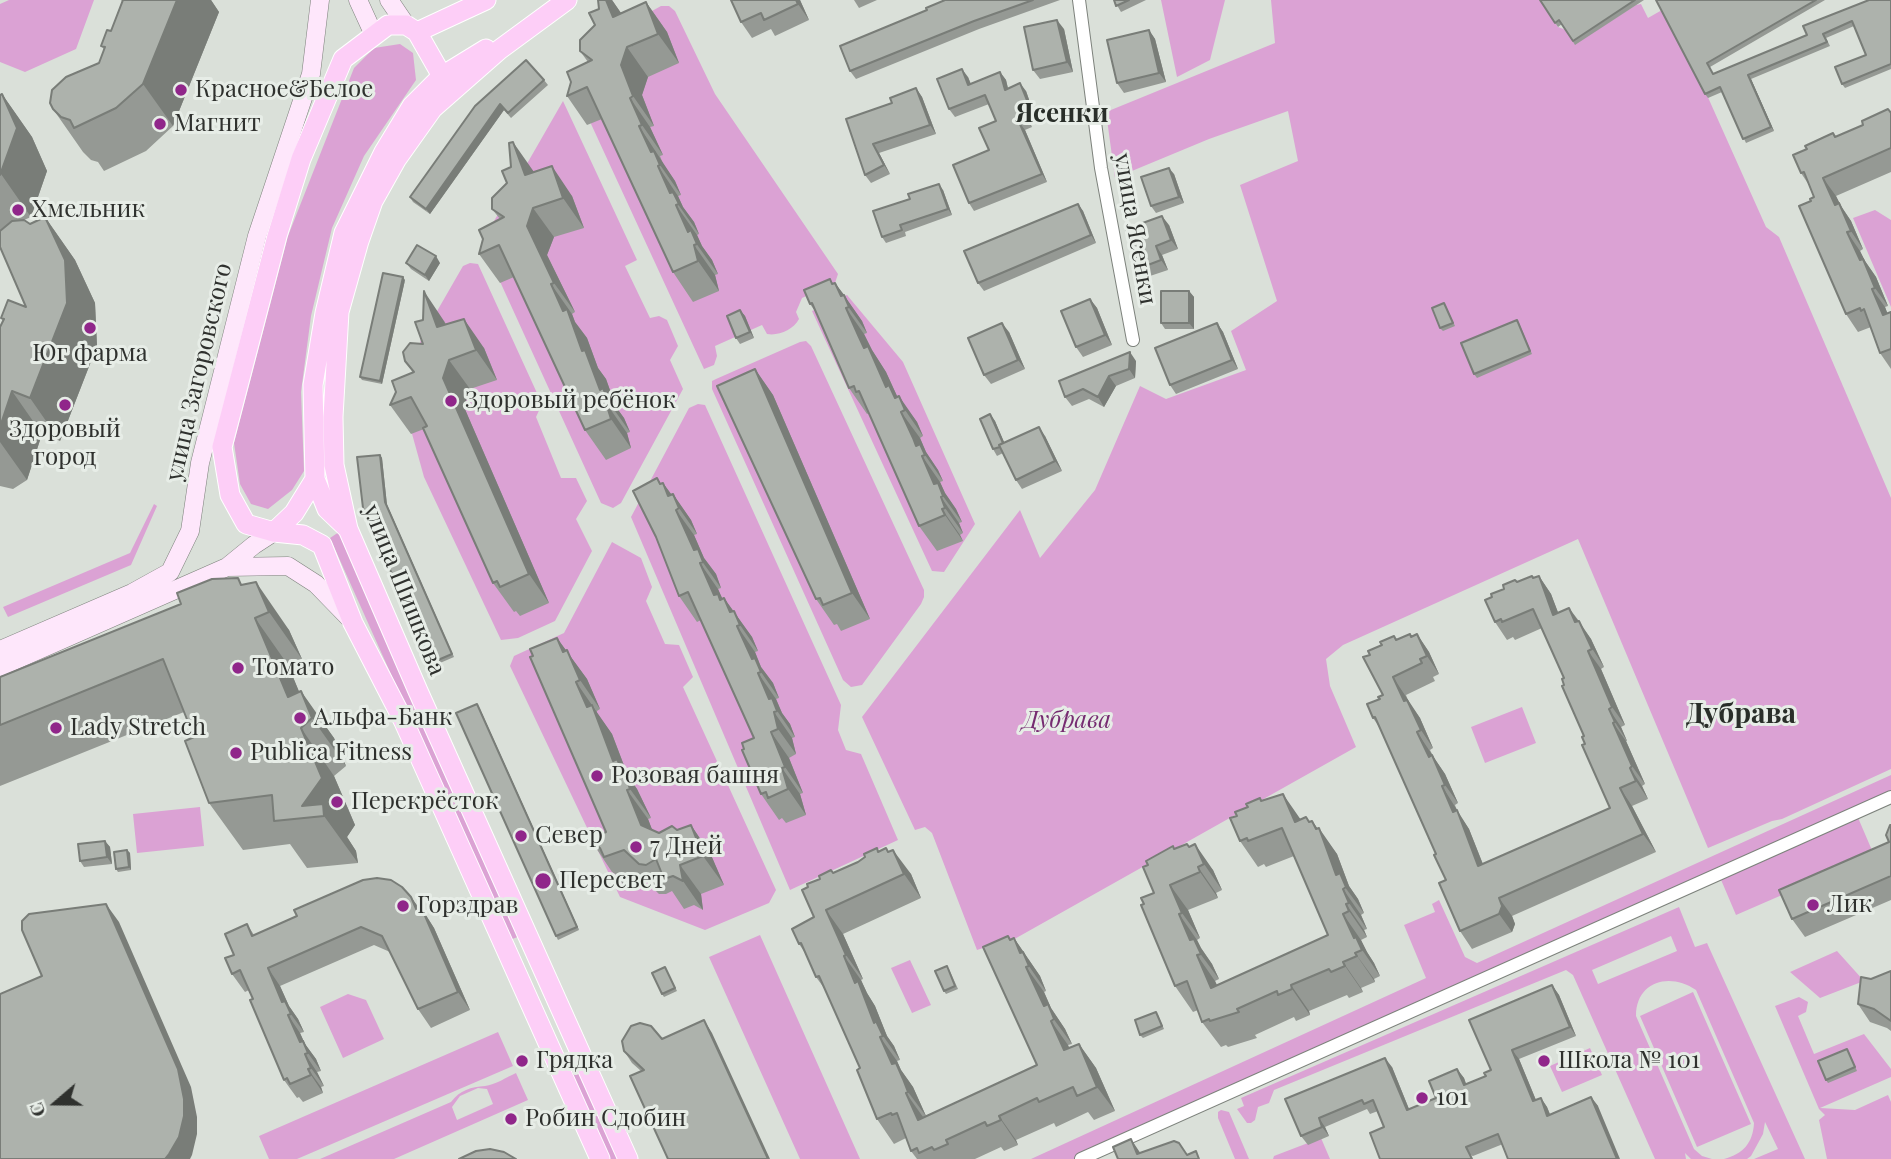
<!DOCTYPE html>
<html>
<head>
<meta charset="utf-8">
<style>
  body { margin:0 }
  #map { position:relative; width:1891px; height:1159px; overflow:hidden; background:#dae0d9; font-family:"Playfair Display",serif }
  canvas { display:block }
  .north { position:absolute; left:21px; top:1068px; width:70px; height:70px; -webkit-text-stroke:5px #e7ede7; paint-order:stroke; rotate:250deg; font-size:19px; font-weight:700; line-height:28px; text-align:center; color:#2f312e }
  .north::after { content:''; display:block; margin:auto; width:24px; height:32px; background:#2f312e; clip-path:polygon(50% 0,100% 100%,50% 72%,0 100%) }
</style>
</head>
<body>
<div id="map">
<canvas width="1891" height="1159"></canvas>
<div class="north">С</div>
</div>
<script>
const ctx = document.querySelector('canvas').getContext('2d');
ctx.lineJoin = 'round';
function fill(path, color) { ctx.fillStyle = color; ctx.fill(path, 'evenodd'); }
function stroke(path, color, width, dash) { ctx.strokeStyle = color; ctx.lineWidth = width; ctx.lineCap = dash ? 'butt' : 'round'; ctx.setLineDash(dash || []); ctx.stroke(path); }
function label(font, color, halo, rows, align = 'center') {
  ctx.font = font + ' "Playfair Display",serif'; ctx.lineWidth = 6; ctx.setLineDash([]); ctx.textBaseline = 'middle'; ctx.strokeStyle = halo; ctx.fillStyle = color; for (const [text, x, y, turn = 0] of rows) {
    ctx.save(); ctx.translate(x, y); ctx.rotate((+turn || 0) * Math.PI / 180); ctx.textAlign = isNaN(turn) ? turn : align; if (halo) ctx.strokeText(text, 0, 0); ctx.fillText(text, 0, 0); ctx.restore();
  }
}
fill(new Path2D(`
  M 9,0 L 94,0 L 76,49 L 25,72 L 0,62 L 0,4 Z
  M 1161,0 L 1225,0 L 1210,60 L 1177,77 Z
  M 1271,0 L 1540,0 L 1558,27 L 1566,30 L 1575,44 L 1636,5 L 1641,4 L 1648,18 L 1662,10 L 1702,84 L 1766,227 L 1779,237 L 1891,498 L 1891,769 L 1782,819 L 1772,821 L 1708,848 L 1578,539 L 1343,645 L 1326,659 L 1330,686 L 1356,747 L 986,955 L 983,948 L 977,950 L 932,833 L 925,827 L 915,830 L 862,717 L 1020,510 L 1040,558 L 1095,490 L 1140,386 L 1166,399 L 1246,370 L 1231,331 L 1277,301 L 1240,185 L 1298,161 L 1288,111 L 1209,139 L 1115,178 L 1106,112 L 1275,43 Z
  M 661,6 L 669,6 L 675,11 L 715,94 L 838,274 L 835,283 L 802,298 L 796,312 L 799,319 C 793,330 779,336 767,334 L 762,325 L 715,346 L 717,356 L 714,365 L 704,369 L 574,87 L 603,38 Z
  M 400,44 L 413,53 L 416,80 L 364,156 L 332,228 L 311,316 L 301,392 L 304,471 L 292,490 L 268,509 L 251,504 L 240,484 L 234,443 L 288,236 L 354,68 L 374,48 Z
  M 563,101 L 637,260 L 625,266 L 650,318 L 659,316 L 667,320 L 678,346 L 670,360 L 683,389 L 621,503 L 613,508 L 601,503 L 482,242 Z
  M 1875,210 L 1891,220 L 1891,307 L 1853,218 Z
  M 470,263 L 478,264 L 542,404 L 536,417 L 561,478 L 576,478 L 587,501 L 576,519 L 592,551 L 555,621 L 518,638 L 501,640 L 424,477 L 404,405 L 421,339 L 463,266 Z
  M 847,295 L 903,362 L 975,524 L 944,572 L 932,571 L 812,311 Z
  M 806,341 L 811,346 L 924,590 L 924,597 L 921,604 L 862,685 L 851,687 L 843,680 L 712,389 L 712,381 L 716,379 L 800,342 Z
  M 698,404 L 705,405 L 841,705 L 838,730 L 846,750 L 861,754 L 898,840 L 790,890 L 631,517 L 689,408 Z
  M 154,504 L 157,506 L 131,565 L 8,617 L 3,607 L 130,553 Z
  M 339,532 L 520,936 L 510,940 L 330,538 Z
  M 612,542 L 641,558 L 652,587 L 646,601 L 665,644 L 679,645 L 693,677 L 683,687 L 776,890 L 769,903 L 705,930 L 620,897 L 510,666 L 514,656 L 564,633 Z
  M 1522,707 L 1536,743 L 1485,763 L 1471,727 Z
  M 1891,775 L 1891,797 L 1856,813 L 1874,855 L 1736,915 L 1719,875 L 1081,1159 L 1031,1159 L 1426,978 L 1404,925 L 1435,912 L 1432,904 L 1439,900 L 1465,957 L 1477,963 Z
  M 200,807 L 204,846 L 137,853 L 133,814 Z
  M 1679,907 L 1695,947 L 1707,943 L 1805,1159 L 1754,1159 L 1778,1149 L 1765,1122 L 1763,1134 L 1751,1156 L 1747,1159 L 1724,1159 C 1743,1154 1753,1143 1754,1123 L 1696,990 C 1670,972 1636,981 1636,1016 L 1694,1149 L 1702,1156 L 1712,1159 L 1691,1159 L 1685,1153 L 1686,1159 L 1655,1159 L 1573,975 L 1566,970 L 1274,1090 L 1269,1103 L 1258,1107 L 1255,1120 L 1251,1123 L 1247,1123 L 1237,1109 L 1244,1106 L 1241,1098 ZM 1671,936 L 1677,951 L 1598,984 L 1592,970 Z
  M 760,935 L 860,1159 L 800,1159 L 709,957 Z
  M 1837,951 L 1864,981 L 1820,998 L 1790,972 Z
  M 910,960 L 931,1005 L 912,1013 L 891,968 Z
  M 1693,992 L 1751,1124 L 1697,1147 L 1640,1016 Z
  M 348,994 L 366,1000 L 384,1039 L 343,1058 L 320,1007 Z
  M 1799,997 L 1808,1002 L 1806,1012 L 1798,1016 L 1814,1054 L 1864,1034 L 1891,1069 L 1891,1077 L 1820,1108 L 1855,1110 L 1888,1095 L 1891,1102 L 1891,1159 L 1827,1159 L 1819,1120 L 1825,1115 L 1819,1109 L 1775,1006 Z
  M 498,1032 L 513,1066 L 297,1159 L 269,1159 L 259,1136 Z
  M 1590,1048 L 1602,1075 L 1562,1092 L 1550,1066 Z
  M 571,1052 L 619,1159 L 609,1159 L 563,1056 Z
  M 516,1073 L 528,1100 L 394,1159 L 320,1159 L 451,1102 C 460,1090 471,1087 485,1086 C 495,1085 507,1077 516,1073 ZM 478,1088 L 487,1089 L 493,1104 L 457,1120 L 452,1107 L 460,1096 Z
  M 1221,1110 L 1229,1112 L 1249,1159 L 1235,1159 L 1218,1118 L 1218,1112 Z
  M 1321,1138 L 1330,1159 L 1273,1159 L 1274,1156 Z`), '#dba2d4');
const street = new Path2D(`
  M 1079,0 L 1101,168 L 1133,340
  M 1081,1159 L 1891,797`);
const secondary = new Path2D(`
  M 358,0 L 374,35
  M 389,0 L 406,25
  M 227,567 L 254,545 L 274,532
  M 0,650 L 132,593 L 170,572 L 190,531 L 200,463 L 257,236 L 311,74 L 320,0
  M 0,667 L 227,567 L 288,566 L 316,584 L 351,620`);
const primary = new Path2D(`
  M 567,0 L 499,50 L 433,108 L 396,160 L 373,201 L 359,241 L 339,312 L 333,417 L 334,465 L 348,529 L 418,691 L 628,1159
  M 417,32 L 486,0
  M 442,76 L 486,49
  M 315,479 L 327,509 L 348,529
  M 274,532 L 294,513 L 315,479 L 313,385 L 325,313 L 344,233 L 384,152 L 412,106 L 442,76 L 417,32 L 406,25 L 388,25 L 343,59 L 301,159 L 277,236 L 222,447 L 230,495 L 246,524 L 274,532 L 303,535 L 322,545 L 353,623 L 404,722 L 600,1159`);
stroke(street, '#7d827c', 14);
stroke(secondary, '#7d827c', 19);
stroke(primary, '#fff', 21);
stroke(street, '#fff', 12);
stroke(secondary, '#fee7fb', 18);
stroke(primary, '#fdcef7', 19);
fill(new Path2D(`
  M 121,0 L 211,0 L 219,12 L 173,126 L 146,151 L 104,171 L 98,162 L 91,160 L 83,152 L 53,109 L 99,63 L 104,49 L 101,46 L 111,31 L 122,1 Z
  M 598,0 L 612,0 L 621,13 L 646,2 L 667,32 L 679,63 L 648,77 L 642,95 L 654,126 L 650,127 L 663,155 L 660,156 L 663,164 L 675,181 L 681,195 L 678,196 L 683,207 L 694,222 L 699,234 L 697,235 L 702,246 L 712,260 L 718,274 L 715,275 L 719,291 L 693,302 L 673,272 L 602,119 L 587,125 L 567,96 L 588,62 L 580,51 L 595,25 L 599,9 Z
  M 731,0 L 800,0 L 809,20 L 775,36 L 771,29 L 752,38 L 741,22 Z
  M 854,0 L 877,0 L 859,8 Z
  M 945,0 L 1060,0 L 979,29 L 856,79 L 850,71 L 927,10 Z
  M 1114,0 L 1146,0 L 1121,12 Z
  M 1540,0 L 1644,0 L 1575,45 L 1562,24 L 1558,27 Z
  M 1656,0 L 1825,0 L 1710,67 L 1713,74 L 1891,0 L 1891,69 L 1845,88 L 1842,84 L 1866,55 L 1854,26 L 1826,38 L 1830,46 L 1751,79 L 1774,131 L 1746,143 L 1722,92 L 1708,98 L 1705,94 Z
  M 1064,29 L 1073,72 L 1040,79 L 1033,70 Z
  M 1149,30 L 1155,39 L 1166,82 L 1124,93 L 1117,83 Z
  M 1000,72 L 1006,80 L 1008,88 L 1026,91 L 1033,111 L 1025,114 L 1032,127 L 1025,130 L 1047,182 L 974,211 L 969,203 L 989,150 L 996,121 L 989,104 L 955,117 L 949,109 L 968,77 L 971,84 Z
  M 544,80 L 548,85 L 511,118 L 504,110 L 430,214 L 413,202 L 410,197 L 475,106 Z
  M 916,88 L 922,97 L 936,134 L 879,153 L 890,174 L 871,183 L 865,175 L 846,119 L 892,103 Z
  M 2,94 L 32,137 L 47,171 L 31,217 L 24,220 L 30,224 L 45,217 L 75,260 L 95,303 L 97,346 L 60,441 L 42,434 L 27,480 L 13,489 L 0,486 L 0,327 L 3,321 L 1,318 L 26,307 L 0,231 L 0,95 Z
  M 1888,109 L 1891,113 L 1891,172 L 1836,196 L 1841,206 L 1851,221 L 1863,249 L 1860,251 L 1865,261 L 1876,277 L 1888,306 L 1885,307 L 1887,313 L 1891,312 L 1891,369 L 1880,353 L 1871,327 L 1858,332 L 1846,314 L 1811,201 L 1814,197 L 1809,185 L 1801,173 L 1835,137 L 1863,125 Z
  M 511,167 L 534,172 L 572,196 L 584,228 L 554,237 L 547,255 L 575,312 L 572,314 L 575,322 L 587,338 L 598,368 L 606,379 L 616,407 L 624,418 L 630,432 L 627,433 L 631,448 L 606,460 L 585,430 L 514,277 L 500,283 L 479,254 L 500,219 L 492,209 L 507,183 Z
  M 1174,174 L 1184,203 L 1156,213 L 1151,206 Z
  M 943,190 L 952,215 L 905,232 L 906,236 L 886,243 L 882,237 Z
  M 1078,204 L 1083,211 L 1096,243 L 984,291 L 978,283 Z
  M 1169,225 L 1178,249 L 1162,255 L 1168,270 L 1147,277 L 1140,268 Z
  M 406,263 L 440,263 L 429,281 L 411,269 Z
  M 405,280 L 382,384 L 362,380 L 360,377 Z
  M 835,283 L 862,321 L 867,333 L 864,334 L 872,350 L 886,372 L 897,396 L 917,422 L 923,436 L 920,438 L 926,452 L 938,470 L 943,481 L 940,482 L 945,493 L 956,509 L 962,522 L 959,523 L 963,533 L 960,535 L 963,541 L 937,551 L 919,526 L 869,413 L 867,414 L 849,388 L 817,314 L 810,304 Z
  M 1189,291 L 1194,297 L 1194,329 L 1165,329 L 1161,323 Z
  M 1090,299 L 1097,308 L 1112,345 L 1083,357 L 1076,347 Z
  M 1446,306 L 1455,326 L 1443,331 L 1440,328 Z
  M 740,310 L 745,316 L 754,338 L 740,344 L 736,338 Z
  M 423,320 L 444,321 L 446,324 L 484,348 L 497,380 L 470,389 L 464,407 L 549,603 L 520,616 L 516,611 L 514,612 L 493,583 L 424,429 L 411,434 L 390,405 L 413,372 L 405,361 L 423,344 Z
  M 1217,323 L 1223,332 L 1238,369 L 1176,394 L 1170,385 Z
  M 1519,323 L 1532,354 L 1477,378 L 1474,374 Z
  M 1009,332 L 1025,369 L 991,384 L 984,375 Z
  M 1136,361 L 1135,378 L 1116,386 L 1104,407 L 1089,399 L 1072,406 L 1065,397 Z
  M 755,369 L 773,395 L 870,619 L 841,631 L 837,624 L 834,625 L 816,599 Z
  M 990,414 L 995,421 L 1004,443 L 1045,436 L 1062,471 L 1022,489 L 1016,480 L 1003,453 L 997,456 L 993,449 Z
  M 380,455 L 382,458 L 387,505 L 454,657 L 433,666 L 363,508 Z
  M 663,483 L 672,495 L 673,494 L 691,520 L 697,534 L 694,535 L 704,558 L 716,574 L 721,588 L 718,589 L 722,599 L 724,598 L 752,637 L 758,651 L 755,652 L 761,667 L 773,683 L 779,698 L 776,699 L 782,713 L 790,724 L 795,737 L 792,738 L 796,754 L 789,758 L 803,793 L 800,794 L 806,815 L 786,823 L 782,818 L 779,820 L 761,794 L 744,749 L 754,738 L 701,620 L 697,622 L 679,596 L 661,484 Z
  M 1539,576 L 1551,594 L 1558,613 L 1569,608 L 1579,621 L 1591,639 L 1604,667 L 1601,669 L 1625,725 L 1621,727 L 1627,741 L 1626,741 L 1645,784 L 1642,786 L 1648,799 L 1632,806 L 1656,852 L 1512,916 L 1515,924 L 1512,932 L 1472,949 L 1460,931 L 1446,880 L 1436,854 L 1380,728 L 1373,718 L 1380,699 L 1383,695 L 1370,655 L 1394,636 L 1396,640 L 1411,636 L 1417,634 L 1429,652 L 1439,674 L 1433,677 L 1435,681 L 1406,695 L 1409,703 L 1420,718 L 1433,748 L 1430,750 L 1434,758 L 1445,774 L 1458,803 L 1455,805 L 1458,813 L 1469,829 L 1483,864 L 1610,808 L 1585,744 L 1584,736 L 1564,685 L 1564,678 L 1542,628 L 1515,640 L 1513,637 L 1507,640 L 1495,622 L 1492,597 L 1517,582 Z
  M 243,585 L 289,630 L 302,659 L 288,665 L 299,692 L 334,738 L 346,766 L 334,776 L 355,825 L 347,837 L 356,851 L 358,863 L 307,868 L 290,844 L 243,850 L 209,803 L 194,737 L 184,712 L 0,786 L 0,677 Z
  M 557,638 L 587,679 L 600,709 L 597,711 L 597,713 L 612,734 L 628,776 L 637,789 L 651,818 L 648,819 L 652,830 L 659,833 L 677,830 L 691,825 L 711,855 L 724,885 L 701,894 L 703,910 L 694,905 L 684,909 L 672,891 L 666,894 L 659,894 L 644,879 L 624,886 L 615,874 L 612,872 L 592,842 L 606,832 L 533,656 Z
  M 479,707 L 579,930 L 558,940 L 556,936 Z
  M 1262,801 L 1301,819 L 1306,817 L 1310,822 L 1312,821 L 1337,854 L 1349,886 L 1358,899 L 1364,913 L 1361,915 L 1367,929 L 1364,930 L 1367,937 L 1361,940 L 1367,952 L 1374,963 L 1380,976 L 1374,979 L 1375,982 L 1361,988 L 1363,992 L 1349,998 L 1347,995 L 1309,1011 L 1310,1015 L 1296,1021 L 1294,1017 L 1255,1035 L 1257,1038 L 1228,1047 L 1226,1045 L 1221,1047 L 1202,1022 L 1198,1010 L 1193,1012 L 1175,986 L 1144,904 L 1154,893 L 1175,849 L 1189,847 L 1213,870 L 1222,890 L 1216,893 L 1218,898 L 1188,910 L 1200,938 L 1197,940 L 1201,948 L 1212,964 L 1219,979 L 1215,981 L 1217,985 L 1328,935 L 1294,856 L 1266,867 L 1264,864 L 1258,867 L 1240,841 L 1237,816 Z
  M 1891,825 L 1891,900 L 1805,937 L 1792,919 L 1889,842 Z
  M 105,841 L 110,847 L 112,864 L 84,867 L 80,861 Z
  M 877,848 L 879,851 L 888,852 L 911,874 L 921,898 L 843,934 L 863,979 L 861,980 L 867,993 L 875,1006 L 887,1036 L 894,1046 L 900,1060 L 897,1061 L 901,1070 L 913,1087 L 926,1116 L 1037,1065 L 1010,940 L 1014,938 L 1040,976 L 1046,991 L 1044,992 L 1051,1008 L 1065,1029 L 1072,1044 L 1068,1045 L 1069,1048 L 1079,1044 L 1096,1068 L 1115,1111 L 1094,1120 L 1088,1112 L 1056,1127 L 1054,1123 L 1016,1140 L 1018,1145 L 1004,1151 L 1001,1147 L 975,1159 L 917,1159 L 911,1151 L 906,1138 L 894,1144 L 877,1119 L 860,1068 L 827,992 L 816,977 L 806,954 L 799,944 L 814,917 L 808,887 L 820,879 L 858,862 Z
  M 127,850 L 130,853 L 131,870 L 118,872 L 116,869 Z
  M 411,897 L 420,910 L 422,909 L 434,928 L 470,1010 L 431,1028 L 418,1009 L 390,952 L 374,945 L 280,986 L 289,1006 L 298,1019 L 304,1032 L 300,1033 L 305,1044 L 316,1059 L 321,1071 L 317,1072 L 324,1086 L 321,1087 L 323,1093 L 303,1102 L 299,1097 L 297,1098 L 284,1080 L 249,990 L 245,992 L 232,974 L 234,955 L 247,924 L 254,935 Z
  M 665,967 L 677,991 L 664,997 L 662,994 Z
  M 949,969 L 958,989 L 946,994 L 944,991 Z
  M 1891,971 L 1891,1031 L 1887,1028 L 1870,1022 L 1858,1004 L 1871,979 Z
  M 1552,985 L 1559,995 L 1576,1036 L 1519,1059 L 1536,1100 L 1541,1098 L 1547,1107 L 1550,1114 L 1591,1097 L 1598,1106 L 1473,1156 L 1384,1127 L 1378,1111 L 1370,1114 L 1367,1109 L 1325,1127 L 1329,1136 L 1308,1145 L 1301,1136 L 1285,1099 L 1392,1067 L 1409,1109 L 1436,1098 L 1457,1069 L 1464,1078 L 1466,1084 L 1486,1076 Z
  M 1158,1015 L 1164,1029 L 1143,1038 L 1140,1035 Z
  M 712,1033 L 641,1071 L 632,1063 L 624,1051 L 662,1039 Z
  M 1849,1052 L 1857,1071 L 1828,1083 L 1826,1080 Z`), '#959994');
fill(new Path2D(`
  M 177,0 L 211,0 L 219,12 L 173,126 L 143,84 Z
  M 606,0 L 612,0 L 621,13 L 633,47 L 613,17 Z
  M 796,0 L 800,0 L 809,20 L 798,4 Z
  M 646,2 L 667,32 L 679,63 L 658,34 Z
  M 1057,20 L 1064,29 L 1073,72 L 1067,62 Z
  M 1149,30 L 1155,39 L 1166,82 L 1159,73 Z
  M 627,47 L 648,77 L 642,95 L 654,126 L 633,96 L 621,65 Z
  M 962,69 L 968,77 L 974,93 L 968,85 Z
  M 1000,72 L 1006,80 L 1010,98 L 1005,90 Z
  M 1748,75 L 1751,79 L 1774,131 L 1771,127 Z
  M 1020,83 L 1026,91 L 1033,111 L 1028,103 Z
  M 916,88 L 922,97 L 936,134 L 930,125 Z
  M 2,94 L 32,137 L 47,171 L 31,217 L 1,174 Z
  M 630,98 L 650,127 L 663,155 L 642,125 Z
  M 500,104 L 504,110 L 430,214 L 426,209 Z
  M 1020,106 L 1025,114 L 1032,127 L 1026,119 Z
  M 1019,122 L 1025,130 L 1047,182 L 1042,174 Z
  M 639,126 L 675,181 L 681,195 L 651,152 Z
  M 513,142 L 534,172 L 545,205 L 525,175 Z
  M 873,144 L 879,153 L 890,174 L 884,165 Z
  M 552,166 L 572,196 L 584,228 L 563,198 Z
  M 658,166 L 678,196 L 683,207 L 694,222 L 699,234 L 670,193 Z
  M 1169,168 L 1174,174 L 1184,203 L 1179,197 Z
  M 1823,178 L 1836,196 L 1841,206 L 1851,221 L 1863,249 L 1851,231 L 1835,205 Z
  M 939,184 L 943,190 L 952,215 L 948,209 Z
  M 1078,204 L 1083,211 L 1096,243 L 1091,235 Z
  M 676,205 L 697,235 L 702,246 L 712,260 L 718,274 L 688,232 Z
  M 533,208 L 554,237 L 547,255 L 575,312 L 554,283 L 527,226 Z
  M 1162,216 L 1169,225 L 1178,249 L 1171,240 Z
  M 45,217 L 75,260 L 95,303 L 97,346 L 60,441 L 30,398 Z
  M 1847,232 L 1860,251 L 1865,261 L 1876,277 L 1888,306 L 1875,288 L 1860,260 Z
  M 694,245 L 715,275 L 719,291 L 698,261 Z
  M 1156,246 L 1162,255 L 1168,270 L 1161,260 Z
  M 436,256 L 440,263 L 429,281 L 425,275 Z
  M 403,277 L 405,280 L 382,384 L 380,381 Z
  M 830,279 L 841,295 L 835,283 L 845,296 L 844,295 L 862,321 L 867,333 L 832,284 Z
  M 551,284 L 572,314 L 575,322 L 587,338 L 598,368 L 606,379 L 616,407 L 624,418 L 630,432 L 600,390 Z
  M 1872,289 L 1885,307 L 1891,322 L 1883,315 Z
  M 424,291 L 444,321 L 458,356 L 437,327 Z
  M 1189,291 L 1194,297 L 1194,329 L 1189,323 Z
  M 1090,299 L 1097,308 L 1112,345 L 1105,335 Z
  M 846,308 L 864,334 L 872,350 L 886,372 L 897,396 L 902,404 L 899,396 L 917,422 L 923,436 L 905,410 L 902,409 L 904,412 L 886,387 L 864,348 Z
  M 740,310 L 745,316 L 754,338 L 750,332 Z
  M 464,319 L 484,348 L 497,380 L 476,350 Z
  M 1002,323 L 1009,332 L 1025,369 L 1018,360 Z
  M 1217,323 L 1223,332 L 1238,369 L 1232,360 Z
  M 1130,352 L 1136,361 L 1135,378 L 1129,369 Z
  M 449,360 L 470,389 L 464,407 L 549,603 L 529,574 L 443,378 Z
  M 755,369 L 773,395 L 870,619 L 852,593 Z
  M 1109,376 L 1116,386 L 1104,407 L 1098,397 Z
  M 12,391 L 42,434 L 27,480 L 0,442 L 0,427 Z
  M 606,403 L 627,433 L 631,448 L 611,419 Z
  M 901,412 L 920,438 L 926,452 L 938,470 L 943,481 L 925,455 L 916,446 Z
  M 990,414 L 995,421 L 1008,451 L 1004,445 Z
  M 1039,427 L 1045,436 L 1062,471 L 1055,461 Z
  M 380,455 L 382,458 L 387,505 L 454,657 L 385,502 Z
  M 922,456 L 940,482 L 945,493 L 956,509 L 962,522 L 934,484 Z
  M 657,478 L 667,493 L 663,483 L 676,501 L 673,494 L 691,520 L 697,534 L 679,508 L 677,508 L 678,510 L 660,484 Z
  M 941,497 L 959,523 L 963,533 L 945,508 Z
  M 942,509 L 960,535 L 963,541 L 945,515 Z
  M 676,510 L 694,535 L 704,558 L 716,574 L 721,588 L 694,550 Z
  M 700,563 L 718,589 L 724,602 L 724,598 L 752,637 L 758,651 L 740,625 L 714,595 Z
  M 1539,576 L 1551,594 L 1566,633 L 1553,615 Z
  M 256,582 L 289,630 L 302,659 L 269,612 Z
  M 1569,608 L 1591,639 L 1604,667 L 1575,622 Z
  M 255,618 L 288,665 L 311,720 L 288,697 Z
  M 737,626 L 755,652 L 761,667 L 773,683 L 779,698 L 752,659 Z
  M 1417,634 L 1429,652 L 1439,674 L 1427,656 Z
  M 557,638 L 587,679 L 600,709 L 580,680 L 563,652 Z
  M 1588,651 L 1601,669 L 1625,725 L 1612,707 Z
  M 758,673 L 776,699 L 782,713 L 790,724 L 795,737 L 769,699 Z
  M 1393,677 L 1420,718 L 1433,748 L 1421,730 L 1404,701 Z
  M 576,682 L 612,734 L 628,776 L 637,789 L 651,818 L 630,789 L 613,761 L 587,707 Z
  M 301,691 L 334,738 L 346,766 L 312,718 Z
  M 477,704 L 479,707 L 579,930 L 577,927 Z
  M 1609,709 L 1621,727 L 1627,741 L 1615,722 Z
  M 774,712 L 792,738 L 796,754 L 778,729 Z
  M 1613,723 L 1626,741 L 1645,784 L 1632,766 Z
  M 301,728 L 334,776 L 355,825 L 347,837 L 356,851 L 358,863 L 324,816 L 302,806 Z
  M 771,732 L 789,758 L 803,793 L 785,767 Z
  M 1417,732 L 1445,774 L 1458,803 L 1445,785 L 1429,757 Z
  M 782,768 L 800,794 L 806,815 L 788,789 Z
  M 1630,768 L 1642,786 L 1648,799 L 1636,781 Z
  M 1442,786 L 1469,829 L 1491,885 L 1478,866 Z
  M 1620,788 L 1632,806 L 1656,852 L 1643,834 Z
  M 627,790 L 648,819 L 662,855 L 641,825 Z
  M 1283,794 L 1301,820 L 1295,822 Z
  M 1306,817 L 1324,842 L 1316,829 L 1312,821 L 1320,832 L 1319,828 L 1337,854 L 1349,886 L 1358,899 L 1364,913 L 1336,875 Z
  M 691,825 L 711,855 L 724,885 L 703,856 Z
  M 105,841 L 110,847 L 112,864 L 107,857 Z
  M 1195,844 L 1213,870 L 1222,890 L 1204,864 Z
  M 127,850 L 130,853 L 131,870 L 129,867 Z
  M 893,850 L 911,874 L 921,898 L 904,874 Z
  M 680,865 L 701,894 L 703,910 L 683,881 Z
  M 1198,867 L 1216,893 L 1218,898 L 1200,872 Z
  M 1170,885 L 1188,910 L 1200,938 L 1182,913 Z
  M 1343,889 L 1361,915 L 1367,929 L 1349,903 Z
  M 411,897 L 424,915 L 417,911 Z
  M 1499,898 L 1512,916 L 1515,924 L 1512,932 L 1499,914 Z
  M 106,904 L 119,922 L 191,1087 L 197,1117 L 197,1134 L 192,1155 L 190,1159 L 165,1159 Z
  M 1346,904 L 1364,930 L 1367,937 L 1349,911 Z
  M 422,909 L 434,928 L 470,1010 L 458,992 Z
  M 826,910 L 843,934 L 863,979 L 846,955 Z
  M 1179,914 L 1197,940 L 1201,948 L 1212,964 L 1219,979 L 1190,940 Z
  M 1343,914 L 1361,940 L 1367,952 L 1374,963 L 1380,976 L 1354,938 Z
  M 1014,938 L 1040,976 L 1046,991 L 1020,953 Z
  M 1355,953 L 1374,979 L 1375,982 L 1357,956 Z
  M 1197,955 L 1215,981 L 1229,1013 L 1211,988 Z
  M 844,956 L 861,980 L 867,993 L 875,1006 L 887,1036 L 894,1046 L 900,1060 L 874,1023 Z
  M 1343,962 L 1361,988 L 1363,992 L 1345,966 Z
  M 1026,967 L 1044,992 L 1051,1008 L 1065,1029 L 1072,1044 L 1044,1006 Z
  M 268,968 L 280,986 L 289,1006 L 298,1019 L 304,1032 L 282,1002 Z
  M 1291,985 L 1309,1011 L 1310,1015 L 1292,989 Z
  M 1552,985 L 1559,995 L 1576,1036 L 1570,1027 Z
  M 288,1015 L 300,1033 L 305,1044 L 316,1059 L 321,1071 L 300,1042 Z
  M 704,1020 L 712,1033 L 770,1159 L 768,1159 Z
  M 1051,1021 L 1068,1045 L 1081,1075 L 1064,1050 Z
  M 880,1037 L 897,1061 L 901,1070 L 913,1087 L 926,1116 L 908,1092 L 892,1064 Z
  M 1079,1044 L 1096,1068 L 1115,1111 L 1097,1087 Z
  M 1512,1050 L 1519,1059 L 1540,1110 L 1533,1101 Z
  M 305,1054 L 317,1072 L 324,1086 L 311,1068 Z
  M 1385,1058 L 1392,1067 L 1413,1119 L 1407,1110 Z
  M 308,1069 L 321,1087 L 323,1093 L 311,1075 Z
  M 1457,1069 L 1464,1078 L 1470,1095 L 1464,1085 Z
  M 906,1093 L 923,1117 L 918,1120 Z
  M 1591,1097 L 1598,1106 L 1620,1159 L 1617,1159 Z
  M 1541,1098 L 1547,1107 L 1554,1125 L 1547,1116 Z
  M 999,1116 L 1016,1140 L 1018,1145 L 1001,1120 Z
  M 1319,1118 L 1325,1127 L 1329,1136 L 1322,1127 Z
  M 1131,1139 L 1143,1157 L 1137,1154 Z`), '#797d78');
const building = new Path2D(`
  M 123,0 L 177,0 L 143,84 L 116,108 L 74,128 L 70,120 L 61,117 L 53,109 L 50,103 L 52,90 L 66,77 L 99,63 L 105,47 L 101,46 L 107,30 L 111,31 Z
  M 598,0 L 606,0 L 613,17 L 646,2 L 658,34 L 627,47 L 621,65 L 633,96 L 630,98 L 642,125 L 639,126 L 651,152 L 654,151 L 660,165 L 658,166 L 670,193 L 673,192 L 679,204 L 676,205 L 688,232 L 691,230 L 697,244 L 694,245 L 698,261 L 673,272 L 587,87 L 567,96 L 571,82 L 567,72 L 592,60 L 580,51 L 580,40 L 595,25 L 589,13 L 599,9 Z
  M 731,0 L 796,0 L 798,4 L 764,20 L 761,13 L 741,22 Z
  M 945,0 L 1033,0 L 974,21 L 850,71 L 840,46 L 927,10 L 926,8 Z
  M 1114,0 L 1129,0 L 1116,6 Z
  M 1540,0 L 1635,0 L 1573,41 L 1559,20 L 1555,23 Z
  M 1656,0 L 1816,0 L 1707,63 L 1713,74 L 1807,35 L 1803,26 L 1869,0 L 1891,0 L 1891,64 L 1842,84 L 1835,67 L 1866,55 L 1852,21 L 1823,34 L 1827,42 L 1748,75 L 1771,127 L 1743,139 L 1720,87 L 1705,94 Z
  M 1057,20 L 1067,62 L 1033,70 L 1024,27 Z
  M 1149,30 L 1159,73 L 1117,83 L 1107,40 Z
  M 526,60 L 544,80 L 508,113 L 500,104 L 426,209 L 410,197 L 475,106 Z
  M 962,69 L 968,85 L 1000,72 L 1005,90 L 1020,83 L 1028,103 L 1020,106 L 1026,119 L 1019,122 L 1042,174 L 969,203 L 953,165 L 989,150 L 979,128 L 996,121 L 985,95 L 949,109 L 937,79 Z
  M 916,88 L 930,125 L 873,144 L 884,165 L 865,175 L 846,119 L 892,103 L 890,98 Z
  M 2,94 L 17,128 L 0,175 L 0,95 Z
  M 1888,109 L 1891,113 L 1891,148 L 1823,178 L 1835,205 L 1839,203 L 1851,231 L 1847,232 L 1860,260 L 1863,259 L 1875,288 L 1872,289 L 1883,315 L 1891,312 L 1891,349 L 1880,353 L 1864,309 L 1861,311 L 1860,308 L 1846,314 L 1799,206 L 1811,201 L 1810,199 L 1814,197 L 1804,172 L 1801,173 L 1793,155 L 1807,149 L 1805,146 L 1833,133 L 1835,137 L 1863,125 L 1862,121 Z
  M 513,142 L 525,175 L 552,166 L 563,198 L 533,208 L 527,226 L 554,283 L 551,284 L 563,311 L 567,309 L 582,351 L 585,350 L 600,390 L 603,388 L 609,402 L 606,403 L 611,419 L 585,430 L 499,245 L 479,254 L 483,239 L 479,230 L 504,217 L 492,209 L 492,198 L 507,183 L 502,171 L 511,167 L 509,143 Z
  M 1169,168 L 1179,197 L 1151,206 L 1141,177 Z
  M 939,184 L 948,209 L 900,225 L 902,230 L 882,237 L 873,211 L 910,199 L 908,194 Z
  M 1078,204 L 1091,235 L 978,283 L 964,251 Z
  M 1162,216 L 1171,240 L 1156,246 L 1161,260 L 1140,268 L 1126,229 Z
  M 45,217 L 65,260 L 67,303 L 30,398 L 12,391 L 0,427 L 0,327 L 4,319 L 1,318 L 8,300 L 26,307 L 0,247 L 0,231 L 12,221 L 24,220 L 30,224 Z
  M 417,245 L 436,256 L 425,275 L 406,263 Z
  M 383,273 L 403,277 L 380,381 L 360,377 Z
  M 830,279 L 832,284 L 835,283 L 841,296 L 844,295 L 849,307 L 846,308 L 858,335 L 864,348 L 868,346 L 886,387 L 889,385 L 895,398 L 899,396 L 905,410 L 901,412 L 913,438 L 916,446 L 920,444 L 925,455 L 922,456 L 934,484 L 938,483 L 943,496 L 941,497 L 945,508 L 942,509 L 945,515 L 919,526 L 859,391 L 856,392 L 854,386 L 849,388 L 812,303 L 810,304 L 804,290 Z
  M 424,291 L 437,327 L 464,319 L 476,350 L 449,360 L 443,378 L 529,574 L 500,587 L 497,581 L 493,583 L 423,428 L 427,426 L 411,397 L 390,405 L 396,392 L 392,381 L 414,372 L 405,361 L 403,352 L 410,343 L 423,344 L 415,322 L 423,320 Z
  M 1161,291 L 1189,291 L 1189,323 L 1161,323 Z
  M 1090,299 L 1105,335 L 1076,347 L 1061,311 Z
  M 1444,303 L 1453,323 L 1440,328 L 1432,308 Z
  M 740,310 L 750,332 L 736,338 L 727,316 Z
  M 1517,320 L 1530,351 L 1474,374 L 1461,343 Z
  M 1002,323 L 1018,360 L 984,375 L 968,338 Z
  M 1217,323 L 1232,360 L 1170,385 L 1155,348 Z
  M 1130,352 L 1129,369 L 1109,376 L 1098,397 L 1083,389 L 1065,397 L 1059,381 Z
  M 755,369 L 852,593 L 823,605 L 820,598 L 816,599 L 717,386 Z
  M 990,414 L 1003,443 L 999,445 L 1000,447 L 993,449 L 980,419 Z
  M 1039,427 L 1055,461 L 1016,480 L 999,445 Z
  M 380,455 L 385,502 L 452,654 L 431,663 L 363,508 L 357,457 Z
  M 657,478 L 660,484 L 663,483 L 668,496 L 673,494 L 679,508 L 676,510 L 694,550 L 698,549 L 703,562 L 700,563 L 714,595 L 718,594 L 720,600 L 724,598 L 730,612 L 734,611 L 740,625 L 737,626 L 752,659 L 755,658 L 761,672 L 758,673 L 769,699 L 772,698 L 777,711 L 774,712 L 778,729 L 771,732 L 785,767 L 782,768 L 788,789 L 768,798 L 766,792 L 761,794 L 742,750 L 744,749 L 742,743 L 754,738 L 688,592 L 679,596 L 656,537 L 633,491 Z
  M 1532,576 L 1533,578 L 1539,576 L 1553,615 L 1569,608 L 1575,622 L 1579,621 L 1592,649 L 1588,651 L 1612,707 L 1609,709 L 1615,722 L 1613,723 L 1632,766 L 1630,768 L 1636,781 L 1620,788 L 1643,834 L 1499,898 L 1502,906 L 1499,914 L 1460,931 L 1439,883 L 1446,880 L 1434,855 L 1436,854 L 1375,717 L 1373,718 L 1367,704 L 1380,699 L 1378,697 L 1383,695 L 1363,657 L 1370,655 L 1368,651 L 1382,645 L 1380,642 L 1394,636 L 1396,640 L 1410,634 L 1411,637 L 1417,634 L 1427,656 L 1420,659 L 1422,663 L 1393,677 L 1404,701 L 1407,700 L 1421,730 L 1417,732 L 1429,757 L 1432,755 L 1438,769 L 1445,785 L 1442,786 L 1453,812 L 1457,810 L 1478,866 L 1610,808 L 1582,745 L 1585,744 L 1582,737 L 1584,736 L 1562,686 L 1564,685 L 1562,679 L 1564,678 L 1533,609 L 1502,622 L 1501,619 L 1495,622 L 1485,600 L 1492,597 L 1491,594 L 1504,589 L 1503,585 L 1515,580 L 1517,582 Z
  M 238,578 L 241,585 L 256,582 L 269,612 L 255,618 L 288,697 L 301,691 L 312,718 L 301,728 L 322,778 L 302,806 L 323,804 L 324,816 L 274,821 L 272,795 L 209,803 L 185,741 L 194,737 L 163,659 L 0,725 L 0,677 L 181,604 L 177,593 L 212,579 Z
  M 557,638 L 563,652 L 567,650 L 580,680 L 576,682 L 587,707 L 592,705 L 613,761 L 617,759 L 626,778 L 630,789 L 627,790 L 641,825 L 659,833 L 672,826 L 677,830 L 691,825 L 703,856 L 680,865 L 683,881 L 673,876 L 664,879 L 656,859 L 646,865 L 639,864 L 624,850 L 604,857 L 600,848 L 592,842 L 595,837 L 606,832 L 530,657 L 533,656 L 530,649 Z
  M 477,704 L 577,927 L 556,936 L 456,713 Z
  M 1283,794 L 1295,822 L 1306,817 L 1309,822 L 1312,821 L 1316,829 L 1319,828 L 1336,875 L 1340,873 L 1346,887 L 1343,889 L 1349,903 L 1346,904 L 1349,911 L 1343,914 L 1354,938 L 1356,937 L 1362,950 L 1355,953 L 1357,956 L 1343,962 L 1345,966 L 1331,972 L 1329,969 L 1291,985 L 1292,989 L 1278,995 L 1277,991 L 1237,1009 L 1239,1012 L 1210,1021 L 1209,1019 L 1202,1022 L 1187,981 L 1175,986 L 1141,905 L 1144,904 L 1141,898 L 1154,893 L 1143,867 L 1148,865 L 1146,861 L 1173,846 L 1174,849 L 1187,844 L 1189,847 L 1195,844 L 1204,864 L 1198,867 L 1200,872 L 1170,885 L 1182,913 L 1179,914 L 1190,940 L 1194,939 L 1201,954 L 1197,955 L 1211,988 L 1328,935 L 1282,828 L 1248,841 L 1247,838 L 1240,841 L 1230,818 L 1237,816 L 1235,812 L 1248,807 L 1246,804 L 1260,798 L 1261,801 Z
  M 1890,825 L 1891,825 L 1891,876 L 1792,919 L 1779,890 L 1889,842 L 1886,835 Z
  M 105,841 L 107,857 L 80,861 L 78,844 Z
  M 877,848 L 878,852 L 886,848 L 888,852 L 893,850 L 904,874 L 826,910 L 846,955 L 844,956 L 855,983 L 858,981 L 874,1023 L 876,1021 L 883,1036 L 880,1037 L 892,1064 L 896,1063 L 903,1079 L 908,1092 L 906,1093 L 918,1120 L 1037,1065 L 983,947 L 1008,936 L 1010,940 L 1014,938 L 1020,953 L 1023,952 L 1029,966 L 1026,967 L 1044,1006 L 1048,1004 L 1054,1019 L 1051,1021 L 1064,1050 L 1079,1044 L 1097,1087 L 1077,1096 L 1073,1087 L 1039,1102 L 1037,1098 L 999,1116 L 1001,1120 L 987,1126 L 985,1122 L 946,1140 L 948,1144 L 934,1150 L 932,1147 L 919,1153 L 917,1148 L 911,1151 L 897,1113 L 892,1115 L 891,1113 L 877,1119 L 857,1070 L 860,1068 L 819,976 L 816,977 L 801,943 L 799,944 L 792,929 L 814,917 L 802,890 L 808,887 L 807,884 L 820,879 L 819,876 L 831,870 L 833,873 L 858,862 L 865,857 L 864,854 Z
  M 127,850 L 129,867 L 116,869 L 114,852 Z
  M 377,878 L 391,880 L 402,887 L 411,897 L 417,911 L 422,909 L 458,992 L 418,1009 L 382,936 L 361,927 L 268,968 L 282,1002 L 285,1001 L 291,1014 L 288,1015 L 300,1042 L 303,1041 L 308,1053 L 305,1054 L 311,1068 L 308,1069 L 311,1075 L 290,1084 L 287,1078 L 284,1080 L 250,1000 L 253,999 L 240,970 L 232,974 L 225,958 L 234,955 L 225,934 L 247,924 L 252,936 L 297,916 L 294,910 L 363,880 Z
  M 106,904 L 178,1069 L 184,1099 L 184,1116 L 179,1137 L 169,1154 L 165,1159 L 0,1159 L 0,994 L 42,976 L 22,930 L 22,921 L 29,914 Z
  M 947,966 L 955,986 L 944,991 L 935,971 Z
  M 665,967 L 675,988 L 662,994 L 652,973 Z
  M 1891,971 L 1891,1021 L 1874,1009 L 1858,1004 L 1861,977 L 1871,979 Z
  M 1552,985 L 1570,1027 L 1512,1050 L 1533,1101 L 1541,1098 L 1547,1116 L 1591,1097 L 1617,1159 L 1508,1159 L 1498,1134 L 1466,1147 L 1472,1159 L 1380,1159 L 1370,1133 L 1384,1127 L 1373,1100 L 1364,1104 L 1362,1100 L 1319,1118 L 1322,1127 L 1301,1136 L 1285,1099 L 1385,1058 L 1407,1110 L 1436,1098 L 1429,1081 L 1457,1069 L 1464,1085 L 1486,1076 L 1484,1073 L 1491,1070 L 1469,1020 Z
  M 1156,1012 L 1162,1026 L 1140,1035 L 1135,1020 Z
  M 704,1020 L 768,1159 L 668,1159 L 630,1076 L 644,1070 L 624,1051 L 622,1041 L 631,1026 L 640,1023 L 651,1026 L 662,1039 Z
  M 1847,1049 L 1855,1067 L 1826,1080 L 1818,1061 Z
  M 1131,1139 L 1137,1154 L 1174,1141 L 1179,1143 L 1187,1155 L 1196,1151 L 1199,1159 L 1118,1159 L 1113,1147 Z
  M 490,1149 L 504,1152 L 516,1159 L 459,1159 L 476,1151 Z`);
fill(building, '#adb2ac');
stroke(building, '#797d78', 2);
for (const [x, y, r, color] of [
  [181,90,7,"#90268a"],
  [160,124,7,"#90268a"],
  [18,210,7,"#90268a"],
  [90,328,7,"#90268a"],
  [451,401,7,"#90268a"],
  [65,405,7,"#90268a"],
  [238,668,7,"#90268a"],
  [300,718,7,"#90268a"],
  [56,728,7,"#90268a"],
  [236,753,7,"#90268a"],
  [597,776,7,"#90268a"],
  [337,802,7,"#90268a"],
  [521,836,7,"#90268a"],
  [636,847,7,"#90268a"],
  [543,881,9,"#90268a"],
  [1813,905,7,"#90268a"],
  [403,906,7,"#90268a"],
  [522,1061,7,"#90268a"],
  [1544,1061,7,"#90268a"],
  [1422,1098,7,"#90268a"],
  [511,1119,7,"#90268a"]
]) { const dot = new Path2D(); dot.arc(x, y, r, 0, 2 * Math.PI); ctx.fillStyle = color; ctx.fill(dot); stroke(dot, '#e7ede7', 2.5); }
label('24px', '#2f312e', '#e7ede7', [
  ["Красное&Белое",195,90],
  ["Магнит",174,124],
  ["Хмельник",32,210],
  ["Юг фарма",90,354,"center"],
  ["Здоровый ребёнок",465,401],
  ["Здоровый",65,430,"center"],
  ["город",65,458,"center"],
  ["Томато",252,668],
  ["Альфа-Банк",314,718],
  ["Lady Stretch",70,728],
  ["Publica Fitness",250,753],
  ["Розовая башня",611,776],
  ["Перекрёсток",351,802],
  ["Север",535,836],
  ["7 Дней",650,847],
  ["Пересвет",559,881],
  ["Лик",1827,905],
  ["Горздрав",417,906],
  ["Грядка",536,1061],
  ["Школа № 101",1558,1061],
  ["101",1436,1098],
  ["Робин Сдобин",525,1119]
], 'left');
label('24px', '#2f312e', '#e7ede7', [
  ["улица Ясенки",1135,229,80],
  ["улица Загоровского",199,372,-77],
  ["улица Шишкова",404,590,68]
]);
label('italic 24px', '#762c71', '#e7ede7', [
  ["Дубрава",1067,721]
]);
label('bold 26px', '#292e29', '#e7ede7', [
  ["Ясенки",1062,114]
]);
label('bold 28px', '#292e29', '#e7ede7', [
  ["Дубрава",1741,714]
]);
</script>
</body>
</html>
